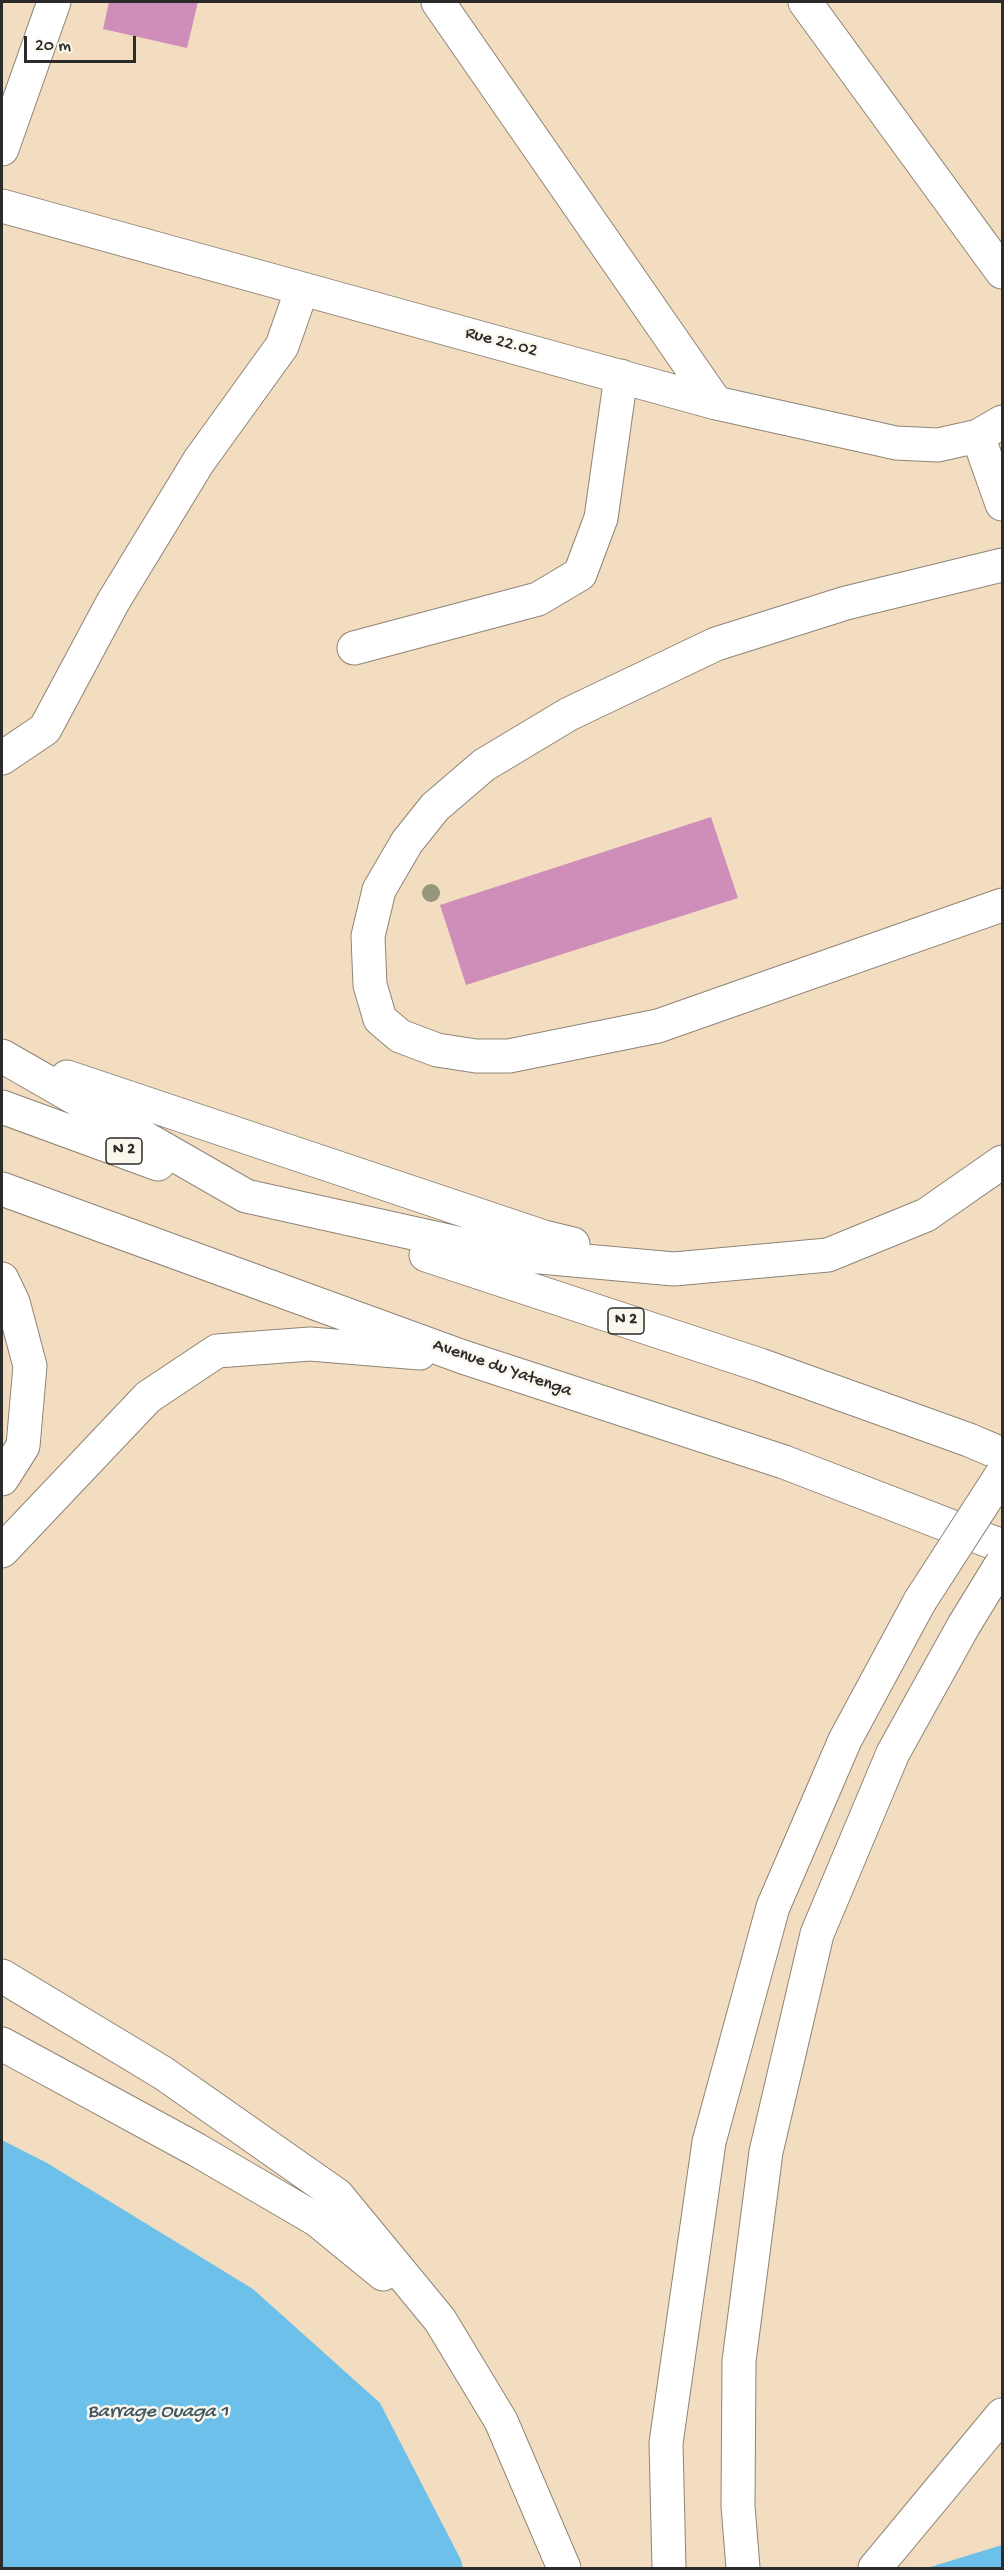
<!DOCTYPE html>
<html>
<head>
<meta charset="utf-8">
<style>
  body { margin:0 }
  #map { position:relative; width:1004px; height:2570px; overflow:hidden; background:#f3ddc0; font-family:"Gochi Hand",sans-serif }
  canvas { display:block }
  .frame { position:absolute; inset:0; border:3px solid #2b2b2b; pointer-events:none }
  .scale { position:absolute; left:24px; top:36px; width:112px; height:27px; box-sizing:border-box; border:3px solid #2b2b2b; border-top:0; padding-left:8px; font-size:18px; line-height:21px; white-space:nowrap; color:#2b2b2b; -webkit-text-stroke:4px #fbf7ec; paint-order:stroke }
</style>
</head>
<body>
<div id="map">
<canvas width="1004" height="2570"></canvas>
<div class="frame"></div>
<div class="scale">20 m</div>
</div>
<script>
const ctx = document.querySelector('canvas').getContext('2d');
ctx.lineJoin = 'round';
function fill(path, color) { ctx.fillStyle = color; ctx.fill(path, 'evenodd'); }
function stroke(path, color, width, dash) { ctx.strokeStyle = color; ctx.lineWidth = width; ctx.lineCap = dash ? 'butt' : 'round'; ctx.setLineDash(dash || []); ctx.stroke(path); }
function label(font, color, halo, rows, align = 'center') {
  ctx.font = font + ' "Gochi Hand",sans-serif'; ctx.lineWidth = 5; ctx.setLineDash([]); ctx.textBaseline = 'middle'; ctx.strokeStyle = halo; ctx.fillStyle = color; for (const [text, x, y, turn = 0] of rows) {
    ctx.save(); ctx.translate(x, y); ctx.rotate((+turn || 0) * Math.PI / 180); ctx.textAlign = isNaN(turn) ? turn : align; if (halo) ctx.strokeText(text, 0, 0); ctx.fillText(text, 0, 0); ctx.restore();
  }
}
fill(new Path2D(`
  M 2,2140 L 47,2163 L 253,2289 L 380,2403 L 461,2560 L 463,2568 L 2,2568 Z
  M 1002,2545 L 1002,2568 L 927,2568 Z`), '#6dc0e9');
fill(new Path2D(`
  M 109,2 L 198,2 L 187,48 L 103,29 Z
  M 711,817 L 738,898 L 466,985 L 440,905 Z`), '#cf8eb9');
const minor = new Path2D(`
  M 438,2 L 716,403
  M 805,2 L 1002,272
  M 2,206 L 716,403 L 896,443 L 938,445 L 978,436 L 1002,422
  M 978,436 L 1002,504
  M 1002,565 L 846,603 L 716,644 L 569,714 L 484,765 L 435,807 L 407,842 L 379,890 L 368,936 L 370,985 L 380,1019 L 400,1036 L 437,1050 L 476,1056 L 509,1056 L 658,1026 L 1002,905
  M 354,648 L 538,599 L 580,574 L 601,518 L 621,376
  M 2,758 L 45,729 L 113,602 L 199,461 L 282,346 L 302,289`);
const major = new Path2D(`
  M 2,149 L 54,2
  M 2,1056 L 246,1196 L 507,1254 L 674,1269 L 828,1255 L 926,1215 L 1002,1162
  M 67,1077 L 544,1237 L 573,1244
  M 2,1107 L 158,1164
  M 2,1189 L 463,1357 L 784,1462 L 1002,1546
  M 426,1255 L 760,1365 L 969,1440 L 1002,1454
  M 2,1279 L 13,1302 L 30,1366 L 23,1446 L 2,1479
  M 2,1551 L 148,1397 L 217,1351 L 310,1344 L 420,1353
  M 2,1976 L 163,2073 L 337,2195 L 440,2320 L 501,2421 L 564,2568
  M 2,2044 L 197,2150 L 317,2220 L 383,2274
  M 669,2568 L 666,2443 L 709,2142 L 773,1907 L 845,1740 L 920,1601
  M 743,2568 L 738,2506 L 739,2361 L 766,2152 L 817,1934 L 893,1753 L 964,1625
  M 875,2568 L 1002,2415`);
stroke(minor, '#8f8476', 35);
stroke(major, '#8f8476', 35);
stroke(minor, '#fff', 33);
stroke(major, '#fff', 33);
const majorBridge = new Path2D(`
  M 920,1601 L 1002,1474
  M 964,1625 L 1002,1563`);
stroke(majorBridge, '#8f8476', 35, []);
stroke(majorBridge, '#fff', 33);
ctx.fillStyle = '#95967c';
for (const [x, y] of [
  [431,893]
]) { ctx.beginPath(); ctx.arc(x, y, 9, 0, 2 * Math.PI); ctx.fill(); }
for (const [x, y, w] of [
  [124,1151,36],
  [626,1321,36]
]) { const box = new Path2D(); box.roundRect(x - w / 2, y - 13, w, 26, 4.5); ctx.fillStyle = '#fbf7ec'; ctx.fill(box); stroke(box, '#2b2b2b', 1.5); }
label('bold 16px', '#2b2b2b', null, [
  ["N 2",124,1151],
  ["N 2",626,1321]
]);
label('18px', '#2b2b2b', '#fbf7ec', [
  ["Rue 22.02",501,343,15],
  ["Avenue du Yatenga",502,1369,19]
]);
label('italic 20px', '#3f5864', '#fbf7ec', [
  ["Barrage Ouaga 1",158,2413]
]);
</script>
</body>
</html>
